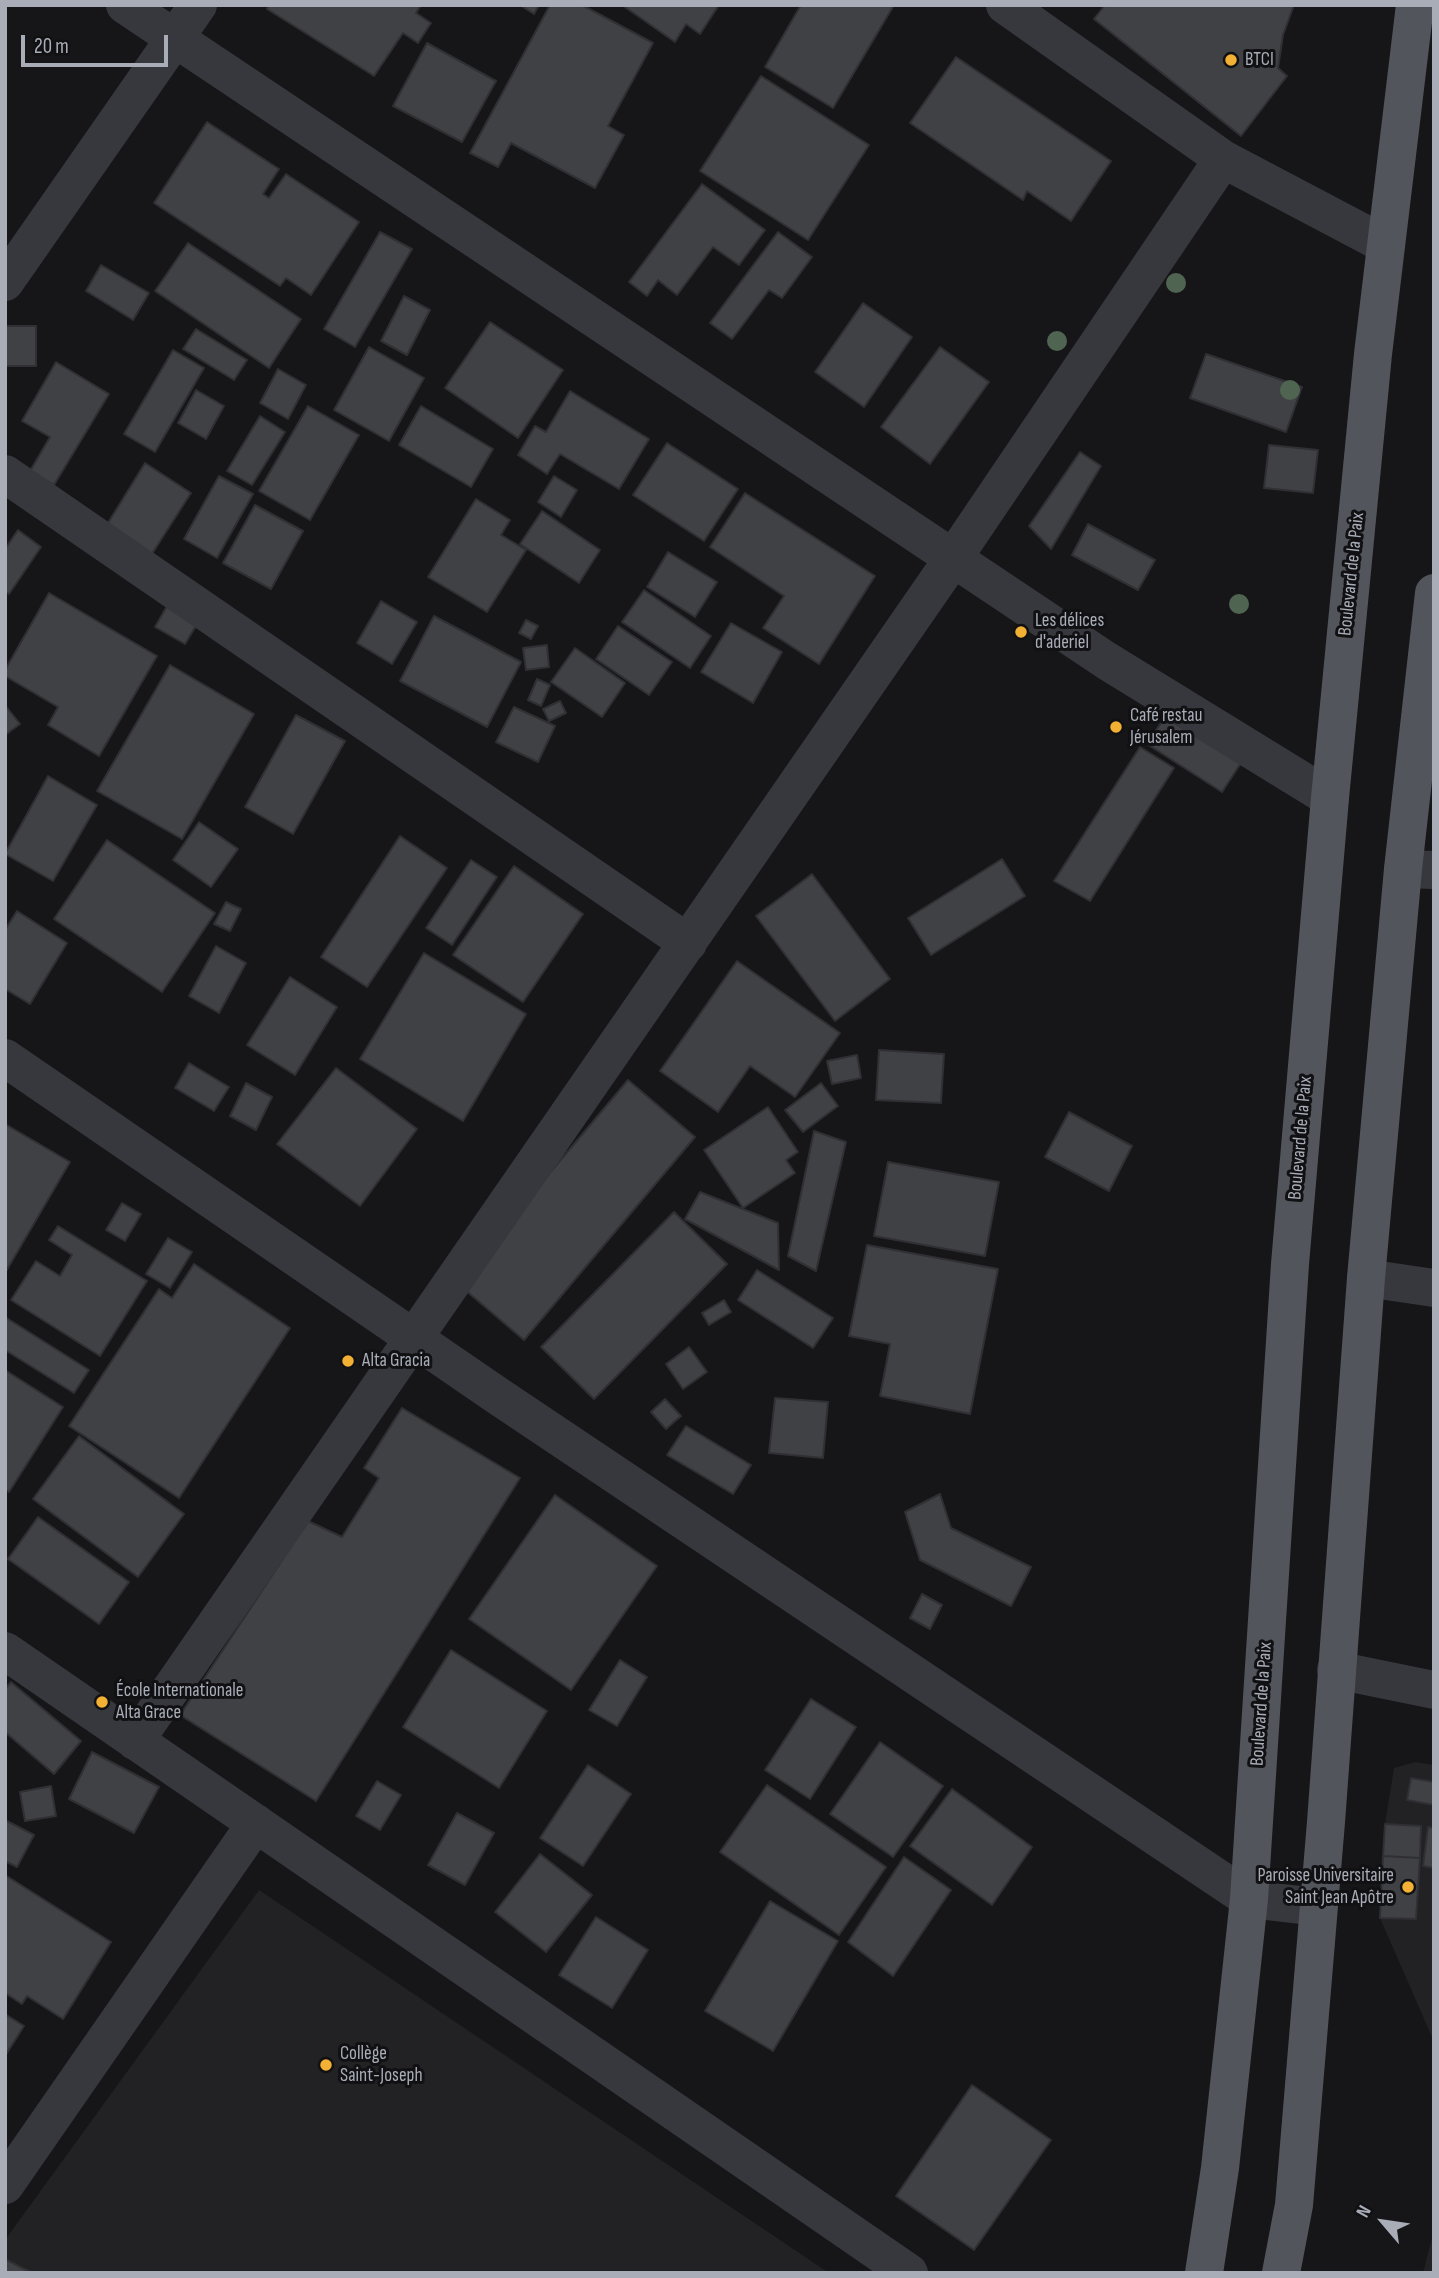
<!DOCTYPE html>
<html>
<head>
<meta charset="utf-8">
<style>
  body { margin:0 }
  #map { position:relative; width:1439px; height:2278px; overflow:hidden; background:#161618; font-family:"Sofia Sans Condensed",sans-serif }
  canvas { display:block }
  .frame { position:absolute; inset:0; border:7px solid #a8adb8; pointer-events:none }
  .north { position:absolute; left:1348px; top:2187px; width:70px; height:70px; -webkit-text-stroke:5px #111113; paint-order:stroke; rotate:299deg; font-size:19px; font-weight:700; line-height:28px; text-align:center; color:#a8adb8 }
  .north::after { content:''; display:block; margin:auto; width:24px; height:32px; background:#a8adb8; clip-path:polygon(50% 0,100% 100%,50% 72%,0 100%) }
  .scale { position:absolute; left:21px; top:35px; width:147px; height:32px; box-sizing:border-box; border:4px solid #a8adb8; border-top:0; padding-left:9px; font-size:21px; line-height:24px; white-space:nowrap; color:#a8adb8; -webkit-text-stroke:5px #111113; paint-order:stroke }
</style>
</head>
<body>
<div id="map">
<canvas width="1439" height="2278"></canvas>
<div class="frame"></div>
<div class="north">N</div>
<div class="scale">20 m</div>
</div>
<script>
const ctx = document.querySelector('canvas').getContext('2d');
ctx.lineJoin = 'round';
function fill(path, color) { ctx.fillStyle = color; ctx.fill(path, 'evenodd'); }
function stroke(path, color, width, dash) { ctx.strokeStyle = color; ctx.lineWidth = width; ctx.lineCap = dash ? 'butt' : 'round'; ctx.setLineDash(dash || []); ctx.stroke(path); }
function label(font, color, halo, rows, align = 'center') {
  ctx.font = font + ' "Sofia Sans Condensed",sans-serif'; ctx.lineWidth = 6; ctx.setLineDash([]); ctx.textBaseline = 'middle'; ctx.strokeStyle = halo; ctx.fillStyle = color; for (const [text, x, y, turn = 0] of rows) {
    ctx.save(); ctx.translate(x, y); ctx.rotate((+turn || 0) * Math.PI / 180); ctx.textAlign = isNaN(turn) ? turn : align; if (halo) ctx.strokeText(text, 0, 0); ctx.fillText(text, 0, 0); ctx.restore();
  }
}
fill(new Path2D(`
  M 1415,1762 L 1434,1765 L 1434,2055 L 1432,2037 L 1380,1918 L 1385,1824 L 1394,1768 Z
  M 259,1890 L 829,2273 L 5,2273 L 5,2240 Z
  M 1434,2230 L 1434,2273 L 1423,2273 Z`), '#222225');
const building = new Path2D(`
  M 269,5 L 421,5 L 416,13 L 431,23 L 418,43 L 403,33 L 374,76 L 267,9 Z
  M 520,5 L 539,5 L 534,14 Z
  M 550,5 L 582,5 L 653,43 L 608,126 L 624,135 L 595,188 L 511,143 L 498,167 L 470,153 Z
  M 622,5 L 719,5 L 700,34 L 686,24 L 675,42 Z
  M 801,5 L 894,5 L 833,108 L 765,67 Z
  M 1105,5 L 1294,5 L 1283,35 L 1278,68 L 1287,76 L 1241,136 L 1094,19 Z
  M 427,43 L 496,81 L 462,142 L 393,106 Z
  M 956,57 L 1111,161 L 1071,221 L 1027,191 L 1023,200 L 910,123 Z
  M 761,76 L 869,145 L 808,240 L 700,171 Z
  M 207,122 L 279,169 L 263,194 L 269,198 L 286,174 L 359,222 L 311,295 L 286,278 L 280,286 L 154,203 Z
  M 702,184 L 765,230 L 739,265 L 713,247 L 677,295 L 658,280 L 647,296 L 629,282 Z
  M 380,232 L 412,249 L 355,347 L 324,329 Z
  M 778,232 L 812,257 L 782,298 L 769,290 L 732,339 L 710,323 Z
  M 188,243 L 301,319 L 269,368 L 155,291 Z
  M 101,265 L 149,293 L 133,320 L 86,291 Z
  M 404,296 L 430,310 L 407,355 L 381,341 Z
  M 863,303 L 912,337 L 864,407 L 815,372 Z
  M 490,322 L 563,370 L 518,438 L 445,388 Z
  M 5,326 L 36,326 L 36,366 L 5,366 Z
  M 196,329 L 247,360 L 234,380 L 183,349 Z
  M 369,347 L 424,378 L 389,441 L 334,410 Z
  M 940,347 L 989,382 L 930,464 L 881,427 Z
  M 173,350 L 204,368 L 155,452 L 124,434 Z
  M 1206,354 L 1302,387 L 1286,432 L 1190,398 Z
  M 56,362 L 109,394 L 54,485 L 30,471 L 50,437 L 22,421 Z
  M 278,369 L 306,385 L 288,419 L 260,403 Z
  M 196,390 L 224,406 L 206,439 L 178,423 Z
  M 570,391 L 649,439 L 619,489 L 560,454 L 547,474 L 518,455 L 535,426 L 546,432 Z
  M 308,406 L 359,435 L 310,520 L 259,491 Z
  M 421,406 L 493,449 L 471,487 L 399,445 Z
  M 260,416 L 285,432 L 252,485 L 227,471 Z
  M 667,443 L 738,489 L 704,541 L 633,495 Z
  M 1269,445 L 1318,450 L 1313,493 L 1264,488 Z
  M 1080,452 L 1101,466 L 1051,549 L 1029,526 Z
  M 145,463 L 191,493 L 148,560 L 103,531 Z
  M 219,476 L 253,494 L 217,558 L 184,539 Z
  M 554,476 L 577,490 L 561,517 L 538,502 Z
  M 745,493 L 875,576 L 819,664 L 763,628 L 784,596 L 710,547 Z
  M 476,499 L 510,520 L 501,535 L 526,550 L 487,612 L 428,577 Z
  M 255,505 L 303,531 L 271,589 L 223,563 Z
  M 542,511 L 600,550 L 579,583 L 520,544 Z
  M 1088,524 L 1155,560 L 1138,590 L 1072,555 Z
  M 18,530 L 41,547 L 9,594 L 5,591 L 5,549 Z
  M 668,552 L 717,582 L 695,617 L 647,587 Z
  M 644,590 L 711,636 L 690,668 L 622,622 Z
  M 49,593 L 157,656 L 99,756 L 48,725 L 58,707 L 5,676 L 5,670 Z
  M 174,594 L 205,611 L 185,644 L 155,627 Z
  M 381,601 L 417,622 L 392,664 L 357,643 Z
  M 434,616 L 521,662 L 487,727 L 400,681 Z
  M 526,620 L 538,626 L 531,639 L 519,633 Z
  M 731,623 L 782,652 L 753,703 L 701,672 Z
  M 618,626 L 672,662 L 649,695 L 596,659 Z
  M 547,645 L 549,667 L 526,670 L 523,648 Z
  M 575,648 L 625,683 L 602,717 L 551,682 Z
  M 170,665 L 254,714 L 182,839 L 97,791 Z
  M 537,679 L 550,685 L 541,706 L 528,700 Z
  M 560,701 L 566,713 L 549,721 L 543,709 Z
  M 5,705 L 20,724 L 5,735 Z
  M 514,707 L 555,726 L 538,762 L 496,742 Z
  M 296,715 L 345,741 L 293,834 L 245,807 Z
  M 1166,715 L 1241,763 L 1222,792 L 1147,744 Z
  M 1140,747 L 1174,768 L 1090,901 L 1054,881 Z
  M 48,776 L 97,805 L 53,881 L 5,854 Z
  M 199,822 L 238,849 L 211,887 L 173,860 Z
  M 400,836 L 447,868 L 367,987 L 321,957 Z
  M 107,840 L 215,913 L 162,992 L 54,919 Z
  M 1002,859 L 1025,896 L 931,955 L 908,918 Z
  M 471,860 L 497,877 L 452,945 L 426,928 Z
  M 514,866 L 583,914 L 523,1002 L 453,955 Z
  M 812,874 L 890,979 L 835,1021 L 756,916 Z
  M 226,902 L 241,909 L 230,931 L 214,924 Z
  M 17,911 L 67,943 L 30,1004 L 5,989 L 5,930 Z
  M 216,946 L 246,963 L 219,1013 L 189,996 Z
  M 424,953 L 526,1014 L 463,1121 L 360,1059 Z
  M 737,961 L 840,1033 L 795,1097 L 750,1066 L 718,1112 L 660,1071 Z
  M 290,977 L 337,1007 L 295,1075 L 247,1045 Z
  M 879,1050 L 944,1054 L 941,1103 L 876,1100 Z
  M 857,1055 L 861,1078 L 832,1084 L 827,1061 Z
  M 189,1063 L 229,1087 L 214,1111 L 175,1088 Z
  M 336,1068 L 417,1129 L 360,1206 L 277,1144 Z
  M 628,1080 L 695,1137 L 524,1340 L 457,1283 Z
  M 246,1083 L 272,1097 L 256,1130 L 230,1116 Z
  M 821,1083 L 838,1106 L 803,1132 L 785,1110 Z
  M 768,1107 L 798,1152 L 786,1160 L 795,1173 L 743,1208 L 704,1150 Z
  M 1069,1112 L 1132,1146 L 1109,1191 L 1045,1157 Z
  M 5,1124 L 70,1162 L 5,1273 Z
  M 814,1131 L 846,1142 L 816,1271 L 788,1256 Z
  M 888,1162 L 999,1182 L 985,1256 L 874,1236 Z
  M 700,1192 L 778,1223 L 779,1270 L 685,1219 Z
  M 122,1203 L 141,1214 L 125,1241 L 106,1230 Z
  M 674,1212 L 727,1264 L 594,1399 L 541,1347 Z
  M 58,1226 L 147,1281 L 100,1356 L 11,1300 L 36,1261 L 60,1276 L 72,1255 L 49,1240 Z
  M 168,1238 L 192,1252 L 170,1288 L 146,1274 Z
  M 867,1245 L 998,1269 L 970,1414 L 880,1396 L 890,1344 L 849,1336 Z
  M 194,1264 L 290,1328 L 179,1498 L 69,1426 L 159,1289 L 172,1298 Z
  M 757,1270 L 833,1318 L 813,1348 L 738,1300 Z
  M 724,1300 L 731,1312 L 709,1325 L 702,1313 Z
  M 5,1317 L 89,1370 L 74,1393 L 5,1350 Z
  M 689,1347 L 707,1372 L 683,1389 L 666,1364 Z
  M 5,1370 L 63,1407 L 9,1492 L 5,1489 Z
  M 775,1398 L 828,1402 L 823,1458 L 769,1453 Z
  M 665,1399 L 681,1416 L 666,1429 L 651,1412 Z
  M 402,1408 L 520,1478 L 316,1801 L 180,1715 L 308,1521 L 342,1537 L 379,1478 L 364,1468 Z
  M 686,1426 L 751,1465 L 733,1494 L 667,1455 Z
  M 79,1436 L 184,1514 L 138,1577 L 33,1499 Z
  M 940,1494 L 951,1528 L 1031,1567 L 1011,1606 L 920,1560 L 905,1512 Z
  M 555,1495 L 657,1566 L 571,1690 L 469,1619 Z
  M 38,1517 L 129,1582 L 99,1624 L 8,1559 Z
  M 922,1594 L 942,1605 L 930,1629 L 910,1618 Z
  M 451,1650 L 547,1711 L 499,1788 L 403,1727 Z
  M 620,1660 L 647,1677 L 617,1726 L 589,1710 Z
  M 11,1682 L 81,1741 L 54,1774 L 5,1732 L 5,1689 Z
  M 811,1699 L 856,1727 L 810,1799 L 765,1770 Z
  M 880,1742 L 943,1786 L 893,1857 L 830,1814 Z
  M 92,1752 L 159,1787 L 134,1833 L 69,1799 Z
  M 588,1765 L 631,1794 L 583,1866 L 540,1838 Z
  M 1411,1778 L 1434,1782 L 1434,1805 L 1407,1800 Z
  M 377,1781 L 401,1795 L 380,1830 L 356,1816 Z
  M 767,1785 L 886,1867 L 839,1935 L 720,1852 Z
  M 51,1786 L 56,1816 L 25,1821 L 20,1792 Z
  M 952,1789 L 1032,1847 L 992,1905 L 910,1846 Z
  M 457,1813 L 494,1833 L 465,1885 L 428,1865 Z
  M 5,1820 L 34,1835 L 17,1867 L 5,1861 Z
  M 1385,1824 L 1421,1826 L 1420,1858 L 1383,1856 Z
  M 1428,1827 L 1434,1828 L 1434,1868 L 1423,1866 Z
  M 540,1854 L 592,1895 L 546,1952 L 495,1912 Z
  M 1383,1856 L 1420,1858 L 1416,1919 L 1380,1918 Z
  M 904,1857 L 951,1890 L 893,1976 L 848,1942 Z
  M 5,1875 L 111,1942 L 63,2019 L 27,1996 L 22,2004 L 5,1993 Z
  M 770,1901 L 838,1941 L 773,2051 L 705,2011 Z
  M 596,1917 L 648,1950 L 612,2008 L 559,1975 Z
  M 5,2014 L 24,2026 L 5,2056 Z
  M 972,2085 L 1051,2140 L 974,2250 L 896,2196 Z
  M 5,2259 L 32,2273 L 5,2273 Z`);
fill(building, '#404145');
stroke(building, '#303034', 2);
stroke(new Path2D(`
  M 125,5 L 1107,661 L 1330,798
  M 1005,5 L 1223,159 L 1386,245
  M 5,282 L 198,5
  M 5,474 L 688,943
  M 1403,869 L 1434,870
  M 5,1058 L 498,1396 L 1249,1899 L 1317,1907
  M 1366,1278 L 1434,1288
  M 5,1651 L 909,2273
  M 1336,1670 L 1434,1690
  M 135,1741 L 954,557 L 1223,159
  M 5,2185 L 256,1823`), '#37383d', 38);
stroke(new Path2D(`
  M 1204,2273 L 1220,2168 L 1249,1899 L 1290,1264 L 1330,798 L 1373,354 L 1415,5
  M 1281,2273 L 1294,2205 L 1326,1822 L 1366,1278 L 1403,869 L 1434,593`), '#53555c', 38);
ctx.fillStyle = '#506452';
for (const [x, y] of [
  [1176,283],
  [1057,341],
  [1290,390],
  [1239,604]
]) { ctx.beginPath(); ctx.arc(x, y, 10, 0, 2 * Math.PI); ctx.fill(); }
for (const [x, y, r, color] of [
  [1231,60,7,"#f2b134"],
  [1021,632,7,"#f2b134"],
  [1116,727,7,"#f2b134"],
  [348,1361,7,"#f2b134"],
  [102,1702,7,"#f2b134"],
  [1408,1887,7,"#f2b134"],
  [326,2065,7,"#f2b134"]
]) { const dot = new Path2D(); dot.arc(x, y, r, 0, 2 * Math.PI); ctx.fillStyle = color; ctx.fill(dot); stroke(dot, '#111113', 2.5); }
label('19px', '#a8adb8', '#111113', [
  ["BTCI",1245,60],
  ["Les délices",1035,621],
  ["d'aderiel",1035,643],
  ["Café restau",1130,716],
  ["Jérusalem",1130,738],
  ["Alta Gracia",362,1361],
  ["École Internationale",116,1691],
  ["Alta Grace",116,1713],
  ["Paroisse Universitaire",1394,1876,"right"],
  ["Saint Jean Apôtre",1394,1898,"right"],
  ["Collège",340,2054],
  ["Saint-Joseph",340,2076]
], 'left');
label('19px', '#a8adb8', '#111113', [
  ["Boulevard de la Paix",1352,574,-84],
  ["Boulevard de la Paix",1301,1138,-85],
  ["Boulevard de la Paix",1262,1704,-86]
]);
</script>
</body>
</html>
